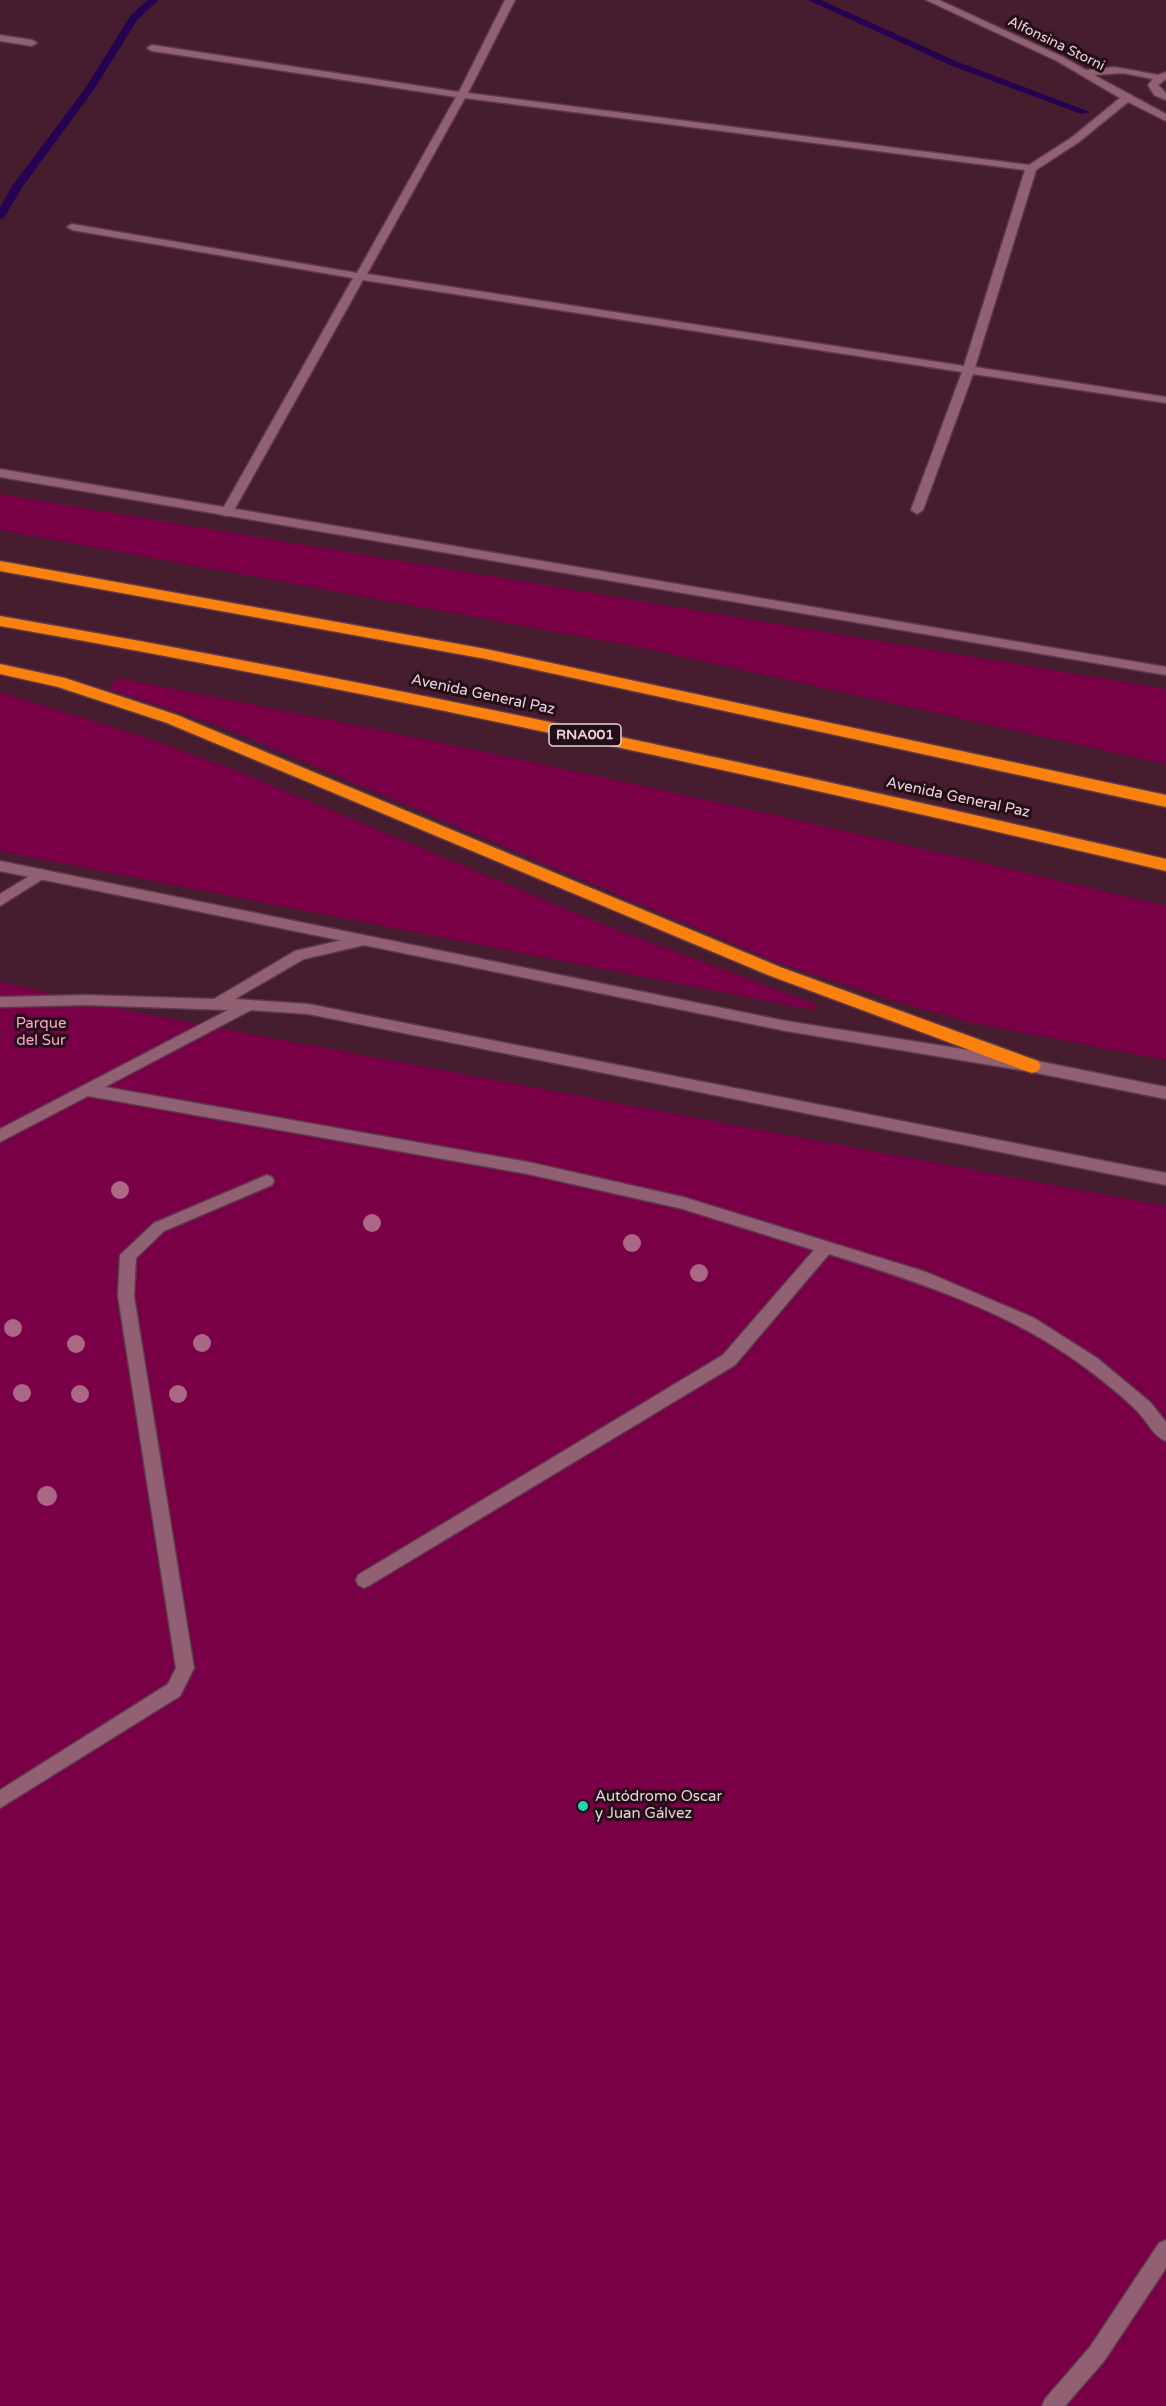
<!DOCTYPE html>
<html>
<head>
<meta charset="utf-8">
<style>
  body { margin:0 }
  canvas { display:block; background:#461c2f }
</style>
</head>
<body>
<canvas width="1166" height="2406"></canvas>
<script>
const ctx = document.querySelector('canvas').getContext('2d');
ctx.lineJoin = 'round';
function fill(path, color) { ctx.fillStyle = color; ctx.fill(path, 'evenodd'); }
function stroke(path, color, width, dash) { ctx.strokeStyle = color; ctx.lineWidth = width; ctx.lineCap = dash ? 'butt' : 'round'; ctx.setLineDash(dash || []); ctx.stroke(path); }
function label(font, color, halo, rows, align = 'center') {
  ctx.font = font + ' "Varela Round",sans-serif'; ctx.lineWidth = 6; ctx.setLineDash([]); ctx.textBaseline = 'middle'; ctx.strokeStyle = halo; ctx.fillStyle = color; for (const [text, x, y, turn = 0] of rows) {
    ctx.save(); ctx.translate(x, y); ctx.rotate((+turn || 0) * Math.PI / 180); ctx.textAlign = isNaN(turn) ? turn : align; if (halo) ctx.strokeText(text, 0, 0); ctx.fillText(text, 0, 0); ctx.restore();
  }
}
fill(new Path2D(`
  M 0,494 L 1166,689 L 1166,764 L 644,648 L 0,530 Z
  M 118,678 C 469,745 819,823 1166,906 L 1166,1060 L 973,1023 L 911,1006 L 781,964 L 225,728 L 109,689 Z
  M 0,692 L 147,738 L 245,774 L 609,927 L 816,1004 L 814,1010 L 0,851 Z
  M 0,982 L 160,1017 L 1166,1206 L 1166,2406 L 0,2406 Z`), '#790047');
fill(new Path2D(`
  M 148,0 L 159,0 L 138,19 L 93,91 L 23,186 L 4,218 L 0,219 L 0,207 L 13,185 L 84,90 L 131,15 Z
  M 808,0 L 821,0 L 958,62 L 1090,112 L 1081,114 L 952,66 Z`), '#250250');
const lane = new Path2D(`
  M 0,35 L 32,40 L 37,43 L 32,46 L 0,41 Z
  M 41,869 L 46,871 L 48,874 L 46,877 L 0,906 L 0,894 Z
  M 364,935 L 371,940 L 369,944 L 304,959 L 235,999 L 308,1004 L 1166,1173 L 1166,1185 L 308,1014 L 251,1010 L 105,1087 L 528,1162 L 683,1197 L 926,1272 L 1034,1318 L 1097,1358 L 1150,1402 L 1166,1422 L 1166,1441 C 1154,1437 1147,1421 1138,1412 C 1123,1396 1103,1381 1086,1368 C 1010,1311 918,1282 829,1254 L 735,1365 L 370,1585 L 364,1588 L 358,1585 L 356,1580 L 358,1575 L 723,1355 L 814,1250 L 683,1209 L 528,1174 L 88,1096 L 0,1142 L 0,1129 L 228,1010 L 87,1005 L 0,1007 L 0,997 L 87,995 L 214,999 L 295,951 Z
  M 267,1175 L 272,1177 L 274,1181 L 272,1185 L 164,1231 L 136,1258 L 134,1296 L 194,1668 L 180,1696 L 0,1808 L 0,1790 L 168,1684 L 176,1668 L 118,1296 L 120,1255 L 154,1223 Z
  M 1166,2240 L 1166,2268 L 1104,2361 L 1065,2406 L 1042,2406 L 1045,2399 L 1090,2347 L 1159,2243 Z`);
const street = new Path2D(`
  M 505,0 L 515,0 L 468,93 L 1029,165 L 1071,138 L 1120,98 L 1057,61 L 926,0 L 939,0 L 1063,57 L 1086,70 L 1115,67 L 1158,75 L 1166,72 L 1166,79 L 1158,85 L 1166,93 L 1166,100 L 1154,95 L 1148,85 L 1153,79 L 1123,73 L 1094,75 L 1166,114 L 1166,121 L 1128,102 L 1079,142 L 1036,170 L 975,367 L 1166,397 L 1166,403 L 973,374 L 923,510 L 917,514 L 911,510 L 962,372 L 363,280 L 233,512 L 227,516 L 223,515 L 221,512 L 353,278 L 72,230 L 67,227 L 72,224 L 357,273 L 456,97 L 152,51 L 147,48 L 152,45 L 459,92 ZM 465,98 L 1025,170 L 964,366 L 367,274 Z`);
const secondary = new Path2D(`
  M 0,469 L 1166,667 L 1166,675 L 0,477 Z
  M 0,861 L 786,1021 L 1032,1060 L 1166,1087 L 1166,1099 L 1032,1072 L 786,1031 L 0,871 Z`);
const highway = new Path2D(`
  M 0,561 L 486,649 L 1166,795 L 1166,807 L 486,659 L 0,571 Z
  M 0,616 C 391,684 779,769 1166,859 L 1166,871 C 779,780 391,695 0,626 Z
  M 0,664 L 65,678 L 177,715 L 780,967 L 1038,1061 L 1041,1066 L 1038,1071 L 1032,1073 L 1026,1071 L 768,975 L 167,723 L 58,687 L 0,674 Z`);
stroke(lane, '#5d394a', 3);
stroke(street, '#5d394a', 3);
stroke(secondary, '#5d394a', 3);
stroke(highway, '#5d394a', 3);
fill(lane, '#916073');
fill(street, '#916073');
fill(secondary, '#916073');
fill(highway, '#fa810d');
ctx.fillStyle = '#ab6884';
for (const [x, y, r] of [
  [120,1190,9],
  [372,1223,9],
  [632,1243,9],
  [699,1273,9],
  [13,1328,9],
  [202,1343,9],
  [76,1344,9],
  [22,1393,9],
  [80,1394,9],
  [178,1394,9],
  [47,1496,10]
]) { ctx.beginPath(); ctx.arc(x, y, r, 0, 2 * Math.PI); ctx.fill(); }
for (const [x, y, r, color] of [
  [583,1806,6,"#1ed5b0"]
]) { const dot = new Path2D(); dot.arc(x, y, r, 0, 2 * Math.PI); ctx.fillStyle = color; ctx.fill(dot); stroke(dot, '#210e16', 2); }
label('14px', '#edd1db', '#210e16', [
  ["Alfonsina Storni",1056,44,26]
]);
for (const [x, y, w] of [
  [585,735,72]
]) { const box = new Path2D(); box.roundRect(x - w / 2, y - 11, w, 22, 4.5); ctx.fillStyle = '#210e16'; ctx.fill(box); stroke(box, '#edd1db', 1.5); }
label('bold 14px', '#edd1db', null, [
  ["RNA001",585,735]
]);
label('15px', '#edd1db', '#210e16', [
  ["Avenida General Paz",483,695,12],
  ["Avenida General Paz",958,798,12]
]);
label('15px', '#fea6c9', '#210e16', [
  ["Parque",41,1024],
  ["del Sur",41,1041]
]);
label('15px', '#edd1db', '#210e16', [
  ["Autódromo Oscar",595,1797],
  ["y Juan Gálvez",595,1814]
], 'left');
</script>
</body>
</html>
